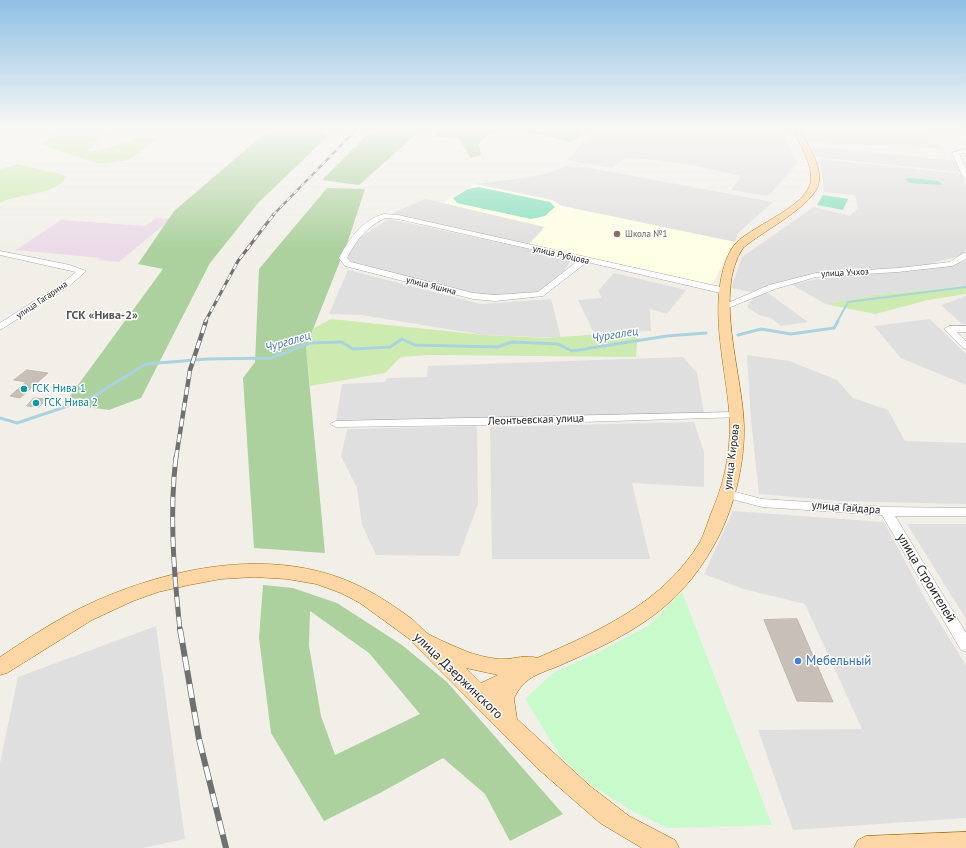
<!DOCTYPE html>
<html>
<head>
<meta charset="utf-8">
<style>
  body { margin:0 }
  canvas { display:block; background:#f2efe9 }
</style>
</head>
<body>
<canvas width="966" height="848"></canvas>
<script>
const ctx = document.querySelector('canvas').getContext('2d');
ctx.lineJoin = 'round';
function fill(path, color) { ctx.fillStyle = color; ctx.fill(path, 'evenodd'); }
function stroke(path, color, width, dash) { ctx.strokeStyle = color; ctx.lineWidth = width; ctx.lineCap = dash ? 'butt' : 'round'; ctx.setLineDash(dash || []); ctx.stroke(path); }
function label(font, color, halo, rows, align = 'center') {
  ctx.font = font + ' "PT Sans",sans-serif'; ctx.lineWidth = 3; ctx.setLineDash([]); ctx.textBaseline = 'middle'; ctx.strokeStyle = halo; ctx.fillStyle = color; for (const [text, x, y, turn = 0] of rows) {
    ctx.save(); ctx.translate(x, y); ctx.rotate((+turn || 0) * Math.PI / 180); ctx.textAlign = isNaN(turn) ? turn : align; if (halo) ctx.strokeText(text, 0, 0); ctx.fillText(text, 0, 0); ctx.restore();
  }
}
fill(new Path2D(`
  M 594,130 L 754,130 L 786,132 L 787,143 L 798,163 L 768,196 L 731,190 L 741,176 L 693,165 L 656,160 L 626,158 L 611,168 L 567,160 Z
  M 800,130 L 926,131 L 944,149 L 806,142 Z
  M 811,146 L 956,161 L 961,172 L 815,157 Z
  M 820,159 L 962,174 L 966,188 L 966,249 L 961,256 L 935,262 L 931,265 L 902,269 L 836,270 L 789,281 L 752,292 L 731,288 L 742,257 L 814,207 L 850,216 L 858,208 L 855,195 L 824,192 Z
  M 566,166 L 585,167 L 773,202 L 738,233 L 735,242 L 562,206 L 552,200 L 475,184 L 523,178 L 549,173 Z
  M 425,199 L 443,203 L 545,227 L 528,245 L 391,214 Z
  M 389,219 L 556,255 L 570,261 L 565,270 L 549,285 L 532,295 L 479,295 L 374,270 L 346,260 L 359,238 Z
  M 966,261 L 966,286 L 875,295 L 825,304 L 791,284 L 842,275 L 951,265 Z
  M 348,270 L 481,304 L 551,299 L 561,338 L 484,335 L 361,315 L 329,314 Z
  M 614,273 L 686,290 L 667,314 L 650,309 L 651,331 L 594,333 L 578,300 L 602,298 L 598,291 Z
  M 765,291 L 808,322 L 781,326 L 771,318 L 759,315 L 747,307 L 753,298 Z
  M 966,296 L 966,324 L 962,324 L 941,305 Z
  M 930,319 L 966,354 L 966,385 L 901,358 L 874,326 Z
  M 747,355 L 789,361 L 837,380 L 853,398 L 888,410 L 905,441 L 966,443 L 966,504 L 840,501 L 759,494 L 751,420 Z
  M 683,357 L 697,373 L 704,413 L 336,420 L 342,384 L 385,382 L 387,378 L 427,377 L 428,366 Z
  M 694,422 L 704,452 L 704,487 L 632,483 L 650,559 L 492,559 L 490,427 Z
  M 477,426 L 478,504 L 459,556 L 376,555 L 362,525 L 357,488 L 341,456 L 347,429 Z
  M 733,511 L 884,522 L 929,606 L 966,665 L 966,818 L 793,830 L 758,730 L 862,729 L 805,604 L 743,589 L 704,574 Z
  M 907,524 L 966,524 L 966,619 Z
  M 156,626 L 185,839 L 143,848 L 0,848 L 0,763 L 18,677 Z`), '#e0dfdf');
fill(new Path2D(`
  M 156,218 L 171,219 L 119,262 L 98,260 L 101,258 L 16,250 L 61,220 L 145,226 Z`), '#ebdbe8');
fill(new Path2D(`
  M 475,184 L 552,200 L 562,206 L 735,242 L 711,286 L 528,245 L 545,227 L 443,203 Z`), '#ffffe5');
fill(new Path2D(`
  M 52,130 L 112,130 L 113,135 L 100,138 L 88,151 L 98,151 L 137,138 L 157,139 L 128,160 L 100,164 L 50,148 L 44,144 L 54,134 Z
  M 18,164 L 67,176 C 55,197 20,192 0,203 L 0,169 Z
  M 966,286 L 966,294 L 928,300 L 875,314 L 825,304 L 875,295 Z
  M 331,319 L 484,335 L 547,338 L 638,331 L 636,357 L 429,355 L 401,357 L 385,373 L 310,386 L 306,347 L 314,328 Z`), '#cdebb0');
fill(new Path2D(`
  M 269,130 L 323,130 L 328,136 L 258,203 L 210,263 L 141,398 L 109,410 L 64,404 L 163,269 L 138,264 L 174,211 Z
  M 372,130 L 421,130 L 359,185 L 322,180 Z
  M 422,130 L 589,130 L 571,142 L 538,134 L 491,133 L 479,143 L 481,155 L 471,158 L 459,139 L 437,137 L 436,131 Z
  M 327,188 L 365,189 L 348,241 L 306,347 L 325,553 L 254,548 L 243,378 L 255,362 L 259,269 Z
  M 263,585 L 293,588 L 337,603 L 402,645 L 447,682 L 563,814 L 510,841 L 485,794 L 443,758 L 380,793 L 324,821 L 271,733 L 259,638 ZM 310,611 L 369,653 L 420,714 L 335,755 L 321,716 L 309,646 Z`), '#add19e');
fill(new Path2D(`
  M 682,592 L 772,825 L 667,828 L 630,810 L 590,784 L 560,756 L 525,699 L 553,673 L 599,652 L 649,625 Z`), '#c8facc');
fill(new Path2D(`
  M 909,178 L 938,181 L 943,185 L 910,183 L 905,180 L 905,179 Z
  M 479,187 L 550,202 L 555,207 L 545,216 L 531,219 L 457,203 L 453,198 L 468,189 Z
  M 823,195 L 848,199 L 843,210 L 817,205 Z`), '#88e0be');
stroke(new Path2D(`
  M 837,322 L 848,302 L 966,287`), '#aad3df', 2);
stroke(new Path2D(`
  M 738,335 L 761,329 L 791,334 L 834,328 L 838,321
  M 0,418 L 17,423 L 89,399 L 146,364 L 207,359 L 271,358 L 310,343 L 342,342 L 353,349 L 390,347 L 402,339 L 415,345 L 497,347 L 512,342 L 558,344 L 572,351 L 667,336 L 706,333`), '#aad3df', 3);
const building = new Path2D(`
  M 27,370 L 48,373 L 20,398 L 10,396 L 26,382 L 14,380 Z
  M 34,398 L 46,399 L 39,407 L 27,406 Z
  M 797,619 L 833,702 L 797,701 L 764,620 Z`);
fill(building, '#c7bfb8');
stroke(building, '#c4b6ab', 1);
const minor = new Path2D(`
  M 966,149 L 966,153 L 959,154 L 966,170 L 966,179 L 963,177 L 952,153 Z
  M 384,214 L 398,215 L 725,288 L 729,291 L 725,294 L 587,262 L 543,296 L 495,301 L 473,299 L 345,266 L 339,258 C 349,239 362,220 384,214 ZM 385,218 L 398,219 L 579,260 L 538,292 L 495,295 L 473,293 L 351,262 L 347,258 C 356,240 367,227 385,218 Z
  M 0,251 L 70,265 L 86,271 L 67,288 L 0,330 L 0,323 L 61,284 L 76,272 L 0,255 Z
  M 963,253 L 966,253 L 966,259 L 952,266 L 898,272 L 816,277 L 775,289 L 728,308 L 722,308 L 721,306 L 769,285 L 816,273 L 898,268 L 950,262 Z
  M 966,326 L 966,332 L 957,332 L 966,341 L 966,349 L 963,348 L 944,329 L 949,326 Z
  M 737,412 L 742,415 L 741,417 L 484,425 L 336,427 L 330,424 L 336,421 Z
  M 728,490 L 762,499 L 886,507 L 966,508 L 966,516 L 895,516 L 966,633 L 966,652 L 961,650 L 882,515 L 762,507 L 724,497 L 722,494 L 724,491 Z`);
const major = new Path2D(`
  M 793,130 L 801,130 C 807,145 822,165 819,182 C 816,205 761,232 743,248 C 713,292 743,375 744,426 C 745,465 733,513 713,547 C 696,577 675,601 647,620 C 620,639 590,652 561,665 C 552,669 532,675 526,682 C 521,686 516,693 514,699 L 517,719 L 590,786 L 629,816 L 675,840 L 679,848 L 642,848 L 600,823 L 537,768 L 408,638 L 360,603 L 341,593 L 316,584 L 287,579 L 254,577 L 221,579 L 189,585 L 158,592 L 133,601 L 92,620 L 7,673 L 0,675 L 0,657 C 30,637 59,618 91,603 C 171,567 272,546 355,584 C 375,593 394,606 412,619 C 418,624 425,633 432,636 C 444,642 456,647 468,652 C 480,656 492,659 504,659 C 515,659 526,654 537,658 C 599,631 663,603 700,542 C 705,532 708,521 712,511 C 726,479 732,444 729,410 C 725,365 711,315 723,270 C 726,260 729,251 736,243 C 753,225 809,206 811,180 C 812,163 800,145 793,130 ZM 466,668 L 498,675 L 481,683 Z
  M 966,832 L 966,848 L 854,848 L 858,840 L 866,836 Z`);
stroke(minor, '#a9a9a9', 1);
stroke(major, '#a06b00', 1);
fill(minor, '#fff');
fill(major, '#fcd6a4');
const railFar4 = new Path2D(`
  M 273,215 L 356,130`);
const railFar3 = new Path2D(`
  M 205,322 L 238,261 L 274,214`);
const railFar2 = new Path2D(`
  M 176,458 L 190,370 L 206,321`);
const railFar1 = new Path2D(`
  M 176,457 C 169,514 174,573 180,630`);
const rail = new Path2D(`
  M 180,629 L 199,739 L 226,848`);
stroke(railFar4, '#707070', 2.5);
stroke(railFar3, '#707070', 3);
stroke(railFar2, '#707070', 4.5);
stroke(railFar1, '#707070', 5);
stroke(rail, '#707070', 6);
stroke(railFar4, '#fff', 1.5, [5]);
stroke(railFar3, '#fff', 2, [6]);
stroke(railFar2, '#fff', 3, [8]);
stroke(railFar1, '#fff', 3.5, [10]);
stroke(rail, '#fff', 4.5, [14]);
const sky = ctx.createLinearGradient(0, 0, 0, 248);
sky.addColorStop(0, '#8fc0e4');
sky.addColorStop(0.52, '#f9f8f5');
sky.addColorStop(1, '#f9f8f500');
ctx.fillStyle = sky;
ctx.fillRect(0, 0, 966, 248);
for (const [x, y, r, color] of [
  [617,234,4,"#8d6e63"],
  [24,389,4,"#0f9aa8"],
  [36,403,4,"#0f9aa8"],
  [798,661,4,"#3f7fe0"]
]) { const dot = new Path2D(); dot.arc(x, y, r, 0, 2 * Math.PI); ctx.fillStyle = color; ctx.fill(dot); stroke(dot, '#fff', 1.5); }
label('9px', '#785e54', '#fff', [
  ["Школа №1",625,234]
], 'left');
label('9px', '#222', '#fff', [
  ["улица Рубцова",561,255,13],
  ["улица Учхоз",845,273,-3],
  ["улица Яшина",431,286,14],
  ["улица Гагарина",42,300,-34]
]);
label('11px', '#0d838f', '#fff', [
  ["ГСК Нива 1",32,389],
  ["ГСК Нива 2",44,403]
], 'left');
label('11px', '#222', '#fff', [
  ["Леонтьевская улица",536,420,-2],
  ["улица Кирова",732,457,-83],
  ["улица Гайдара",846,508,4]
]);
label('bold 12px', '#555', '#fff', [
  ["ГСК «Нива-2»",102,316]
]);
label('italic 12px', '#4a7aab', '#fff', [
  ["Чургалец",615,335,-9],
  ["Чургалец",288,342,-16]
]);
label('13px', '#222', '#fff', [
  ["улица Строителей",926,578,59],
  ["улица Дзержинского",458,676,44]
]);
label('13px', '#366cbe', '#fff', [
  ["Мебельный",806,661]
], 'left');
</script>
</body>
</html>
